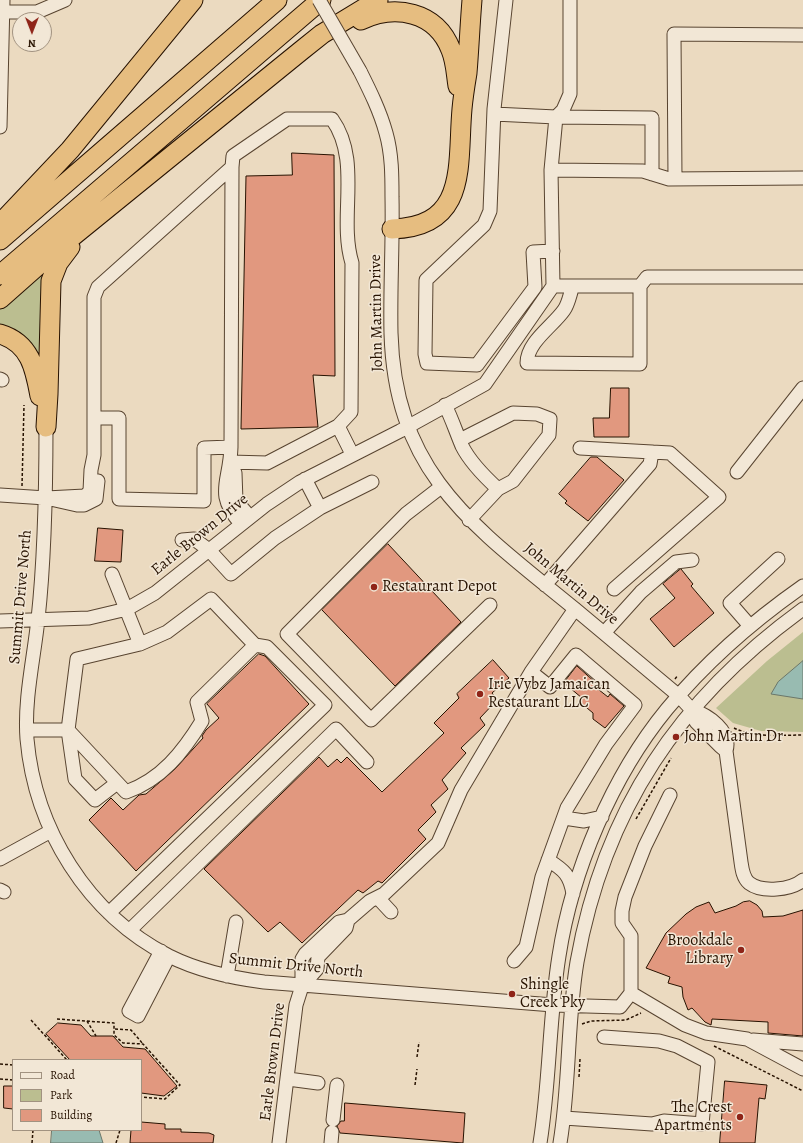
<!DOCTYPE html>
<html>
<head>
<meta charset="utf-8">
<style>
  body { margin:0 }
  #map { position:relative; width:803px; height:1143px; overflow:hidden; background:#ebdac0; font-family:Alegreya,serif }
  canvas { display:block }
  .legend { position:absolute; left:12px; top:1059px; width:130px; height:72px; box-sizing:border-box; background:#f2e7d6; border:1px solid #a19280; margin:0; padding:5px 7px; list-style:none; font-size:12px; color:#271200 }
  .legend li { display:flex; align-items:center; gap:8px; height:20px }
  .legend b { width:20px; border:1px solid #a19280 }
  .north { position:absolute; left:12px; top:12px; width:40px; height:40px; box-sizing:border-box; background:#f2e7d6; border:1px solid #a19280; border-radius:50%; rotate:180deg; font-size:11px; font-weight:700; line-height:16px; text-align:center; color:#271200 }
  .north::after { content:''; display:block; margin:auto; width:14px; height:18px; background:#8f2418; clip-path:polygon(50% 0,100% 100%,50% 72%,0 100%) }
</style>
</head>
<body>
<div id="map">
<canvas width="803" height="1143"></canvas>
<ul class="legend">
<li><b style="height:5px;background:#f2e7d6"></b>Road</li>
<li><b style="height:11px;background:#bbbe90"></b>Park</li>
<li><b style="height:11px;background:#e1987f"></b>Building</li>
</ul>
<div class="north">N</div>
</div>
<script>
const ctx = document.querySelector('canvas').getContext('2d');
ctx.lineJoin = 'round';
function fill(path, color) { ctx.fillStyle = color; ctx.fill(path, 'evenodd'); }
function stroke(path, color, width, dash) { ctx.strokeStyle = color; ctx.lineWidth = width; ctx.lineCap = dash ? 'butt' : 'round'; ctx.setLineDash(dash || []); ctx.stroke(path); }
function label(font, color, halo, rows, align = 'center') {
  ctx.font = font + ' Alegreya,serif'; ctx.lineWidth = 3; ctx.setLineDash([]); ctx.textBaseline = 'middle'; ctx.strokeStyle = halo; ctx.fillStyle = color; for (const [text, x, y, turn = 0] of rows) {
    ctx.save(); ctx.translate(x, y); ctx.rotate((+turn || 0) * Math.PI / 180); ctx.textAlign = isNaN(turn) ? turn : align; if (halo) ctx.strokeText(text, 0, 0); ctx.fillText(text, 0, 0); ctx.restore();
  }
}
fill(new Path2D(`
  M 52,261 L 44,364 L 0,330 L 0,309 Z
  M 803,632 L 803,732 L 761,731 L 733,723 L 716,708 L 767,661 Z`), '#bbbe90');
const water = new Path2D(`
  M 803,661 L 803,699 L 771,694 L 778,682 Z
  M 52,1130 L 99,1130 L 103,1143 L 51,1143 Z`);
fill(water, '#98bbb1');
stroke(water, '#6b776a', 1);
const building = new Path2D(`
  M 292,153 L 334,155 L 335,376 L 313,375 L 318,427 L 241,429 L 246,176 L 292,175 Z
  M 611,388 L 629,388 L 629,437 L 594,437 L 593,418 L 609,418 Z
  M 591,457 L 597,457 L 624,480 L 588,521 L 565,503 L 567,501 L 559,494 Z
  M 98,528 L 123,530 L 121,562 L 95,561 Z
  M 388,544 L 461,622 L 395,686 L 322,610 Z
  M 681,569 L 693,584 L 691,586 L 714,613 L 674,647 L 650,619 L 675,598 L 663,584 Z
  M 259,654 L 265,656 L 309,704 L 136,871 L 89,820 L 111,798 L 123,810 L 139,795 L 146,794 L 175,769 L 203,738 L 202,736 L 206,730 L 219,718 L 207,704 Z
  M 493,660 L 509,678 L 492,693 L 497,700 L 480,718 L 485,725 L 461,748 L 466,753 L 442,780 L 448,789 L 431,805 L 436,812 L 418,830 L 426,839 L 382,883 L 378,881 L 363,893 L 358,890 L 302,943 L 280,922 L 268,932 L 204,869 L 319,757 L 328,767 L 337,759 L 341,763 L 347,757 L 382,792 L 444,733 L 434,723 L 459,698 L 457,694 Z
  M 577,666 L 596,683 L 594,686 L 608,697 L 610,694 L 624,706 L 605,728 L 593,719 L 593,713 L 581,703 L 582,698 L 564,683 Z
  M 750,901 L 757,905 L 762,911 L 763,917 L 783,916 L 803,910 L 803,1036 L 768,1033 L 768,1022 L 712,1019 L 711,1025 L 705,1022 L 692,1008 L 688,1010 L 683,997 L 682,987 L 668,983 L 670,977 L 646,968 L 666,933 L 686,914 L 696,907 L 709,902 L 715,913 L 736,906 L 743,902 Z
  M 58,1023 L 81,1025 L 91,1036 L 113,1036 L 123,1047 L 145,1049 L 177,1086 L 164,1096 L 141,1093 L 141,1060 L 70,1060 L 46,1034 Z
  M 725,1081 L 767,1085 L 765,1099 L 759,1098 L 755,1143 L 720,1143 Z
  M 4,1086 L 13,1086 L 13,1109 L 4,1108 Z
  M 345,1103 L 465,1113 L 463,1143 L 340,1133 L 337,1126 L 341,1121 L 344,1121 Z
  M 141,1122 L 165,1124 L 165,1129 L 181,1129 L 181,1132 L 209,1133 L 214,1135 L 213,1143 L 130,1143 L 131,1130 L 141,1130 Z`);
fill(building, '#e1987f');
stroke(building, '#271200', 1);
const minor = new Path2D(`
  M 506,0 L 494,109 L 490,211 L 484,225 L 426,280 L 425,354 L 427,363 L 477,365 L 535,287 L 533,252 L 553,251
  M 570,0 L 570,94 L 563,110 L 556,117 L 652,118 L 652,174
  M 0,12 L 37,12 L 65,0
  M 360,71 C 370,91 380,111 386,133 C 392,154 392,176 392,197 C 393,242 390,287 391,333 C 395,475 475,527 575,609 C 610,638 644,667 679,696 L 692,710 L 696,722 L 720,746 L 726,751
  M 494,114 L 556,117 L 551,170
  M 0,127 L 3,0
  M 675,179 L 674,34 L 803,35
  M 553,286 L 640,286 L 640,364 L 527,363 C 527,342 553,326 564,310 C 569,303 570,293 573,286
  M 640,286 L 647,277 L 803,277
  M 0,379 L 2,380
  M 445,405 C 452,419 456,432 462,446 C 469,460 486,478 498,489
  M 94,418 L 119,418 L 119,499 L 204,501 L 204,448 L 231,447 C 230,483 214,493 241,524
  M 46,427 C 46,492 45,555 38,619 C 34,658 24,699 27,739 C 35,829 87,914 169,956 C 199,971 232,978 264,982 L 553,1005 L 620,1007 L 631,993 L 631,936 L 622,923 L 622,911 L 625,897 L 645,846 L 670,795
  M 460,440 L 513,413 L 537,414 L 550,419 L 549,435 L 513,481 L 498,489 L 469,520
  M 231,447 L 232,167
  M 580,448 L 670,453 L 719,497 L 614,589
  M 230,462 L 267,463 L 338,426
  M 230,462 L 235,473 L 236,501 L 250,517
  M 737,472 L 803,388
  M 305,479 L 320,508 L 372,482
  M 441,487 L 406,514 L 287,634 L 371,720 L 490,605
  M 0,495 L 46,498 L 77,505 L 84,505 L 96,499 L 98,481
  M 46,498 L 85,496 L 90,491 L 91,470 L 94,455 L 94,297 L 98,287 L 232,167 L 233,156 L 287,119 L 332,119 C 362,161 338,217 352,263 L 351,412 L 338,426 L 352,454
  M 182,540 L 194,539 L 209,550 L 231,574 L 275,538 L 320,508
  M 545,585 L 650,464 L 652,452
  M 0,621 L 89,618 L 127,609 L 155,593 L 267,504 L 300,482 L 400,431 L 485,384 L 553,286 L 551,170 L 643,171 L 669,179 L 803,178
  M 750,626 L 730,603 L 778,559
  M 604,633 L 641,592 L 676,562 L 692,560
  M 140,644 L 77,659 L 68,730 L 126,792 C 161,780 183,752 202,721 L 197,702 L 255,645
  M 692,710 C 708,715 732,731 726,751 L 741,862 C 742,869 743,878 749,883 C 762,893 791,890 803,880
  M 27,730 L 68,730 L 75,779 L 95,800 L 117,783
  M 564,818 L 584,821 L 602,817
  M 0,859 L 51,831
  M 548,860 C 564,870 570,875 573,894
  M 0,890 L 4,892
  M 378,898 L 391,912
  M 109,913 L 325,705 L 267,647 L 255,645 L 211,599 L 167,632 L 140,644 L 112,574
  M 130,930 L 336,729 L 367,762
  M 161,951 L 129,1011 L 138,1016 L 169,956
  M 514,961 L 526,947 L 542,877 L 567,808 L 606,744 L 635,705 L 576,655 L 550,687 L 531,672
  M 227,976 L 236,922
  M 302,986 L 317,969 L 318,957 L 346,928 L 348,920
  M 631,993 L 685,1025 L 706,1033 L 747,1039 L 803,1069
  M 753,1040 L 803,1044
  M 288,1079 L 318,1083
  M 564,1118 L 652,1124 L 664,1121 L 702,1124 L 708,1062 L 677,1046 L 659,1041 L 604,1037
  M 333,1120 L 337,1085
  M 279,1143 L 296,1005 L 302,986 L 302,959 L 305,954 L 339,922 L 348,920 L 370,901 L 384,894 L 438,843 L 461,790 L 531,672 L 575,609
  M 331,1143 L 332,1132
  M 540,1143 C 550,1081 549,1018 559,956 C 572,871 612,776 667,709 C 706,662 753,621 803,586
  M 560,1143 C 570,1083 567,1022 577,962 C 604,810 679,699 803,609`);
const highway = new Path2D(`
  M 361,20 C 395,4 436,11 451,50 C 456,62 456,74 458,86
  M 0,224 L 70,150 L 193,0
  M 392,229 C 469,227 457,164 462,109 C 463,97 465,85 467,73 C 469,49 470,24 472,0
  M 0,240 L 277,0
  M 0,275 L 321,0
  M 0,299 L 52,253 L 302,50 L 322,34 L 378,0
  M 0,334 C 30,343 35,368 40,396
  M 46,427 L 48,394 L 51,281 L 58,263 L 70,247`);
stroke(minor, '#584430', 15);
stroke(highway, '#271200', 21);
stroke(new Path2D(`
  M 22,486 L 24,405
  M 675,679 L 678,675
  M 734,728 C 754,738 781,735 803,735
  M 636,819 L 671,758
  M 57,1019 L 114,1023 L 114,1035 L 123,1043 L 143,1044 L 180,1085 L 165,1099 L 141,1097
  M 31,1020 L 67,1060
  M 87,1021 L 96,1036
  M 582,1024 L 591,1021 L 626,1020 L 641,1013
  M 115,1029 L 131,1030 L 143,1044
  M 714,1046 L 803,1091
  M 417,1057 L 419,1042
  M 0,1064 L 13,1065
  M 579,1077 L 580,1059
  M 0,1079 L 13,1080
  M 415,1085 L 417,1069
  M 32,1143 L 33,1130
  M 116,1143 L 120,1130`), '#271200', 1.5, [3, 2]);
stroke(minor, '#f2e7d6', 13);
stroke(highway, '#e6bd80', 19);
const minorBridge = new Path2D(`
  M 319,0 L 360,71`);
stroke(minorBridge, '#584430', 15, []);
stroke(minorBridge, '#f2e7d6', 13);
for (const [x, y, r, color] of [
  [374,587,4,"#8f2418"],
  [480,694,4,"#8f2418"],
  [676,737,4,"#8f2418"],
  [741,950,4,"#8f2418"],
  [512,994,4,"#8f2418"],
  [740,1117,4,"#8f2418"]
]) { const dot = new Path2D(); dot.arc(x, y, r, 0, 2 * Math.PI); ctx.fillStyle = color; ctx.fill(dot); stroke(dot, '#f2e7d6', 1.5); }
label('16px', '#271200', '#f2e7d6', [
  ["John Martin Drive",377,313,-91],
  ["Earle Brown Drive",200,535,-39],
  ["John Martin Drive",571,584,40],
  ["Summit Drive North",21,597,-85],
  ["Summit Drive North",296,966,6],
  ["Earle Brown Drive",273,1062,-83]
]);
label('16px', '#271200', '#f2e7d6', [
  ["Restaurant Depot",382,587],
  ["Irie Vybz Jamaican",488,685],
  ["Restaurant LLC",488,703],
  ["John Martin Dr",684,737],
  ["Brookdale",733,941,"right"],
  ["Library",733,959,"right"],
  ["Shingle",520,985],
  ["Creek Pky",520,1003],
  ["The Crest",732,1108,"right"],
  ["Apartments",732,1126,"right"]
], 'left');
</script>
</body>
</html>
